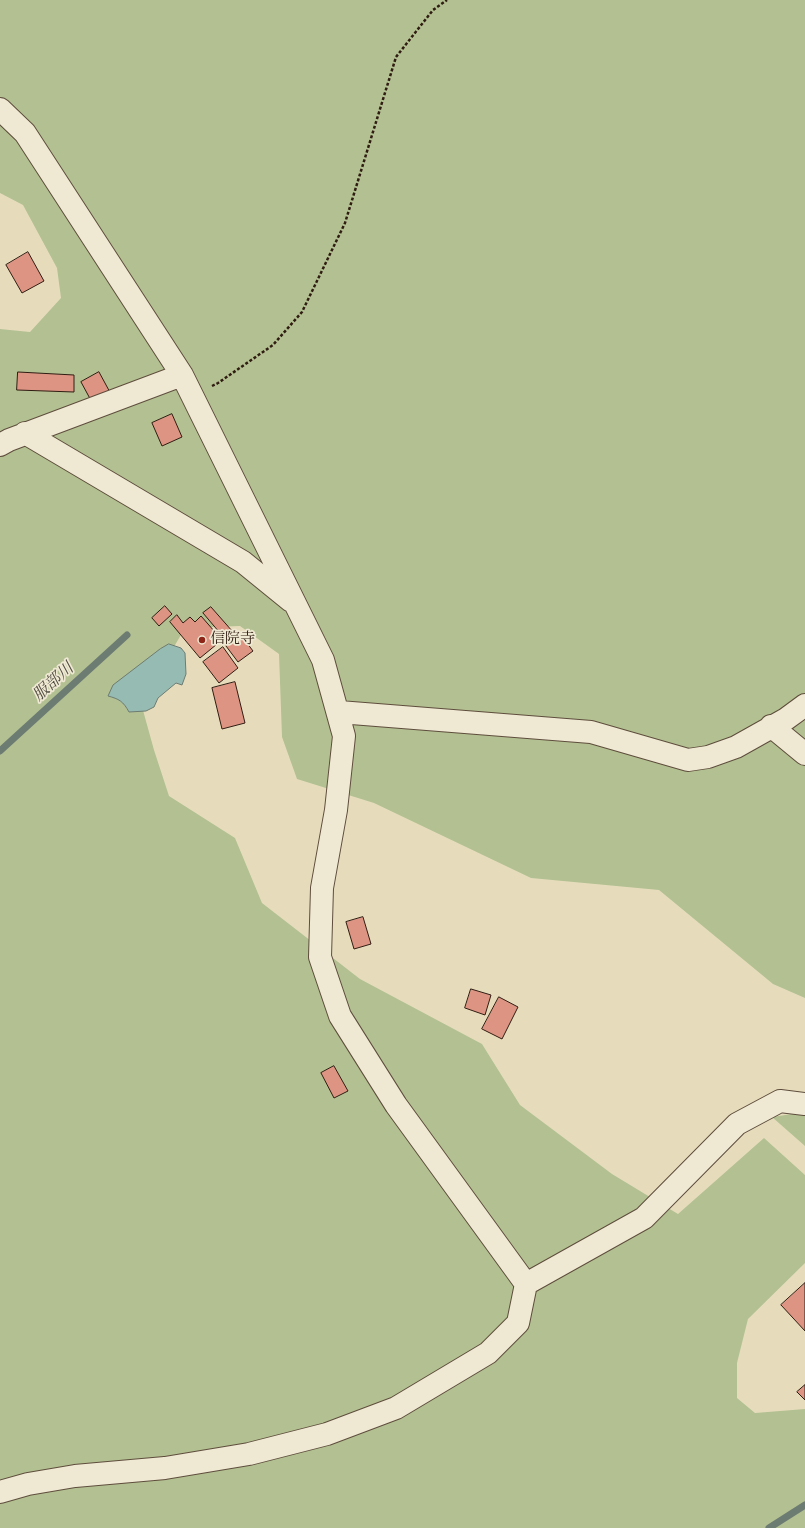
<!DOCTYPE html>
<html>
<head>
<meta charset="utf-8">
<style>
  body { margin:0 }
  canvas { display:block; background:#e6dcbc }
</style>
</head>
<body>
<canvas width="805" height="1528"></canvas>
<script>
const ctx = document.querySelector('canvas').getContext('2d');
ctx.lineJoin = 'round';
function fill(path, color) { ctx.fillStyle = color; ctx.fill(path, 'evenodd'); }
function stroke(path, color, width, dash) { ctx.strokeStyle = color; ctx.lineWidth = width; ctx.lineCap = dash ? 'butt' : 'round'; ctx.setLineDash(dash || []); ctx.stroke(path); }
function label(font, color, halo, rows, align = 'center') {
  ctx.font = font + ' "IM FELL DW Pica","Noto Serif JP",serif'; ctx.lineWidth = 3.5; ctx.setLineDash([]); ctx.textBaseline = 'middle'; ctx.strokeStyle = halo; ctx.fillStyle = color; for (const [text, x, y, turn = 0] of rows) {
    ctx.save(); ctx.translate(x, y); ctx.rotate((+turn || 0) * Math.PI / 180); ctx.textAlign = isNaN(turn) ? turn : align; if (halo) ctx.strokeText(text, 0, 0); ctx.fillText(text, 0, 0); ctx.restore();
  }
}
fill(new Path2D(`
  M 0,0 L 805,0 L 805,998 L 773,984 L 659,890 L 531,878 L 374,803 L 297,779 L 282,737 L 279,654 L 240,626 L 185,628 L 141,703 L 154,750 L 169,796 L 235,838 L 262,903 L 360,979 L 482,1044 L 520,1105 L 612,1174 L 678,1214 L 764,1138 L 805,1175 L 805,1263 L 748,1319 L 737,1363 L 737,1398 L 755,1413 L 805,1409 L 805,1528 L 0,1528 L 0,329 L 30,332 L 61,298 L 57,268 L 23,205 L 0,193 Z
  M 799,1113 L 805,1114 L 805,1146 L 772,1117 Z`), '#b3c192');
const water = new Path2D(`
  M 169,644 L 181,648 L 185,653 L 186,674 L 182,685 L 176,683 L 158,698 L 154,707 L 146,711 L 129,712 C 123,701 119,699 108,696 L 113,685 L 160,649 Z`);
fill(water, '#96bbb2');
stroke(water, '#6d7c72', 1);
stroke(new Path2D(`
  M 0,751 L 127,635
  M 769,1528 L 805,1505`), '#6d7c72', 7);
const building = new Path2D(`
  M 28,252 L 44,281 L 22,293 L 6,265 Z
  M 18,372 L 74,375 L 74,392 L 17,390 Z
  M 99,372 L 112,396 L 94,406 L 81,382 Z
  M 172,414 L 182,437 L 162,446 L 152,423 Z
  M 165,606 L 172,614 L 159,626 L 152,618 Z
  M 211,607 L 233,632 L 225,639 L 203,613 Z
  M 177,615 L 183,623 L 190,617 L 195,622 L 201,616 L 222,640 L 200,658 L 170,622 Z
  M 241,635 L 253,651 L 238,662 L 226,646 Z
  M 223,647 L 238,668 L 219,683 L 203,662 Z
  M 235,682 L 245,723 L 222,729 L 212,688 Z
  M 363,917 L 371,944 L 354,949 L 346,922 Z
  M 471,989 L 491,995 L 485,1015 L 465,1008 Z
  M 499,997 L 518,1007 L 502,1039 L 482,1029 Z
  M 334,1066 L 348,1091 L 334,1098 L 321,1073 Z
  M 805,1283 L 805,1331 L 781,1305 Z
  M 805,1385 L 805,1400 L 797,1392 Z`);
fill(building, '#dd9483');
stroke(building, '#301d12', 1);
const minor = new Path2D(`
  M 0,109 L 25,133 L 182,375 L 323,660 L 344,736 L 336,810 L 322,888 L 320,957 L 340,1016 L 396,1105 L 526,1284
  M 25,433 L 243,562 L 291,601
  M 0,445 L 9,440 L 182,375
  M 339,712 L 591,732 L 688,760 L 708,757 L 736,747 L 786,719 L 805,705
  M 771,726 L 805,754
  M 0,1492 L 28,1484 L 75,1476 L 165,1468 L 249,1454 L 327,1434 L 396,1408 L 488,1353 L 518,1323 L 526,1284 L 644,1218 L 737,1124 L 780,1101 L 805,1104`);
stroke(minor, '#5e4d3c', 24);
stroke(new Path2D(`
  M 212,386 L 218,383 L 273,345 L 302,312 L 345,223 L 396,57 L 433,10 L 447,0`), '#301d12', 2.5, [3, 2]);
stroke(minor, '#efe8d3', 22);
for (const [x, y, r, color] of [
  [202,640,4,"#8f2418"]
]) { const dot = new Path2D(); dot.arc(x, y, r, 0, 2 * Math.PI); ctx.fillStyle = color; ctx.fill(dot); stroke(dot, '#efe8d3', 1.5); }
label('15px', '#301d12', '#efe8d3', [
  ["信院寺",210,640]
], 'left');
label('italic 16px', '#4f4c42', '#efe8d3', [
  ["服部川",54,683,-42]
]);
</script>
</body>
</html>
